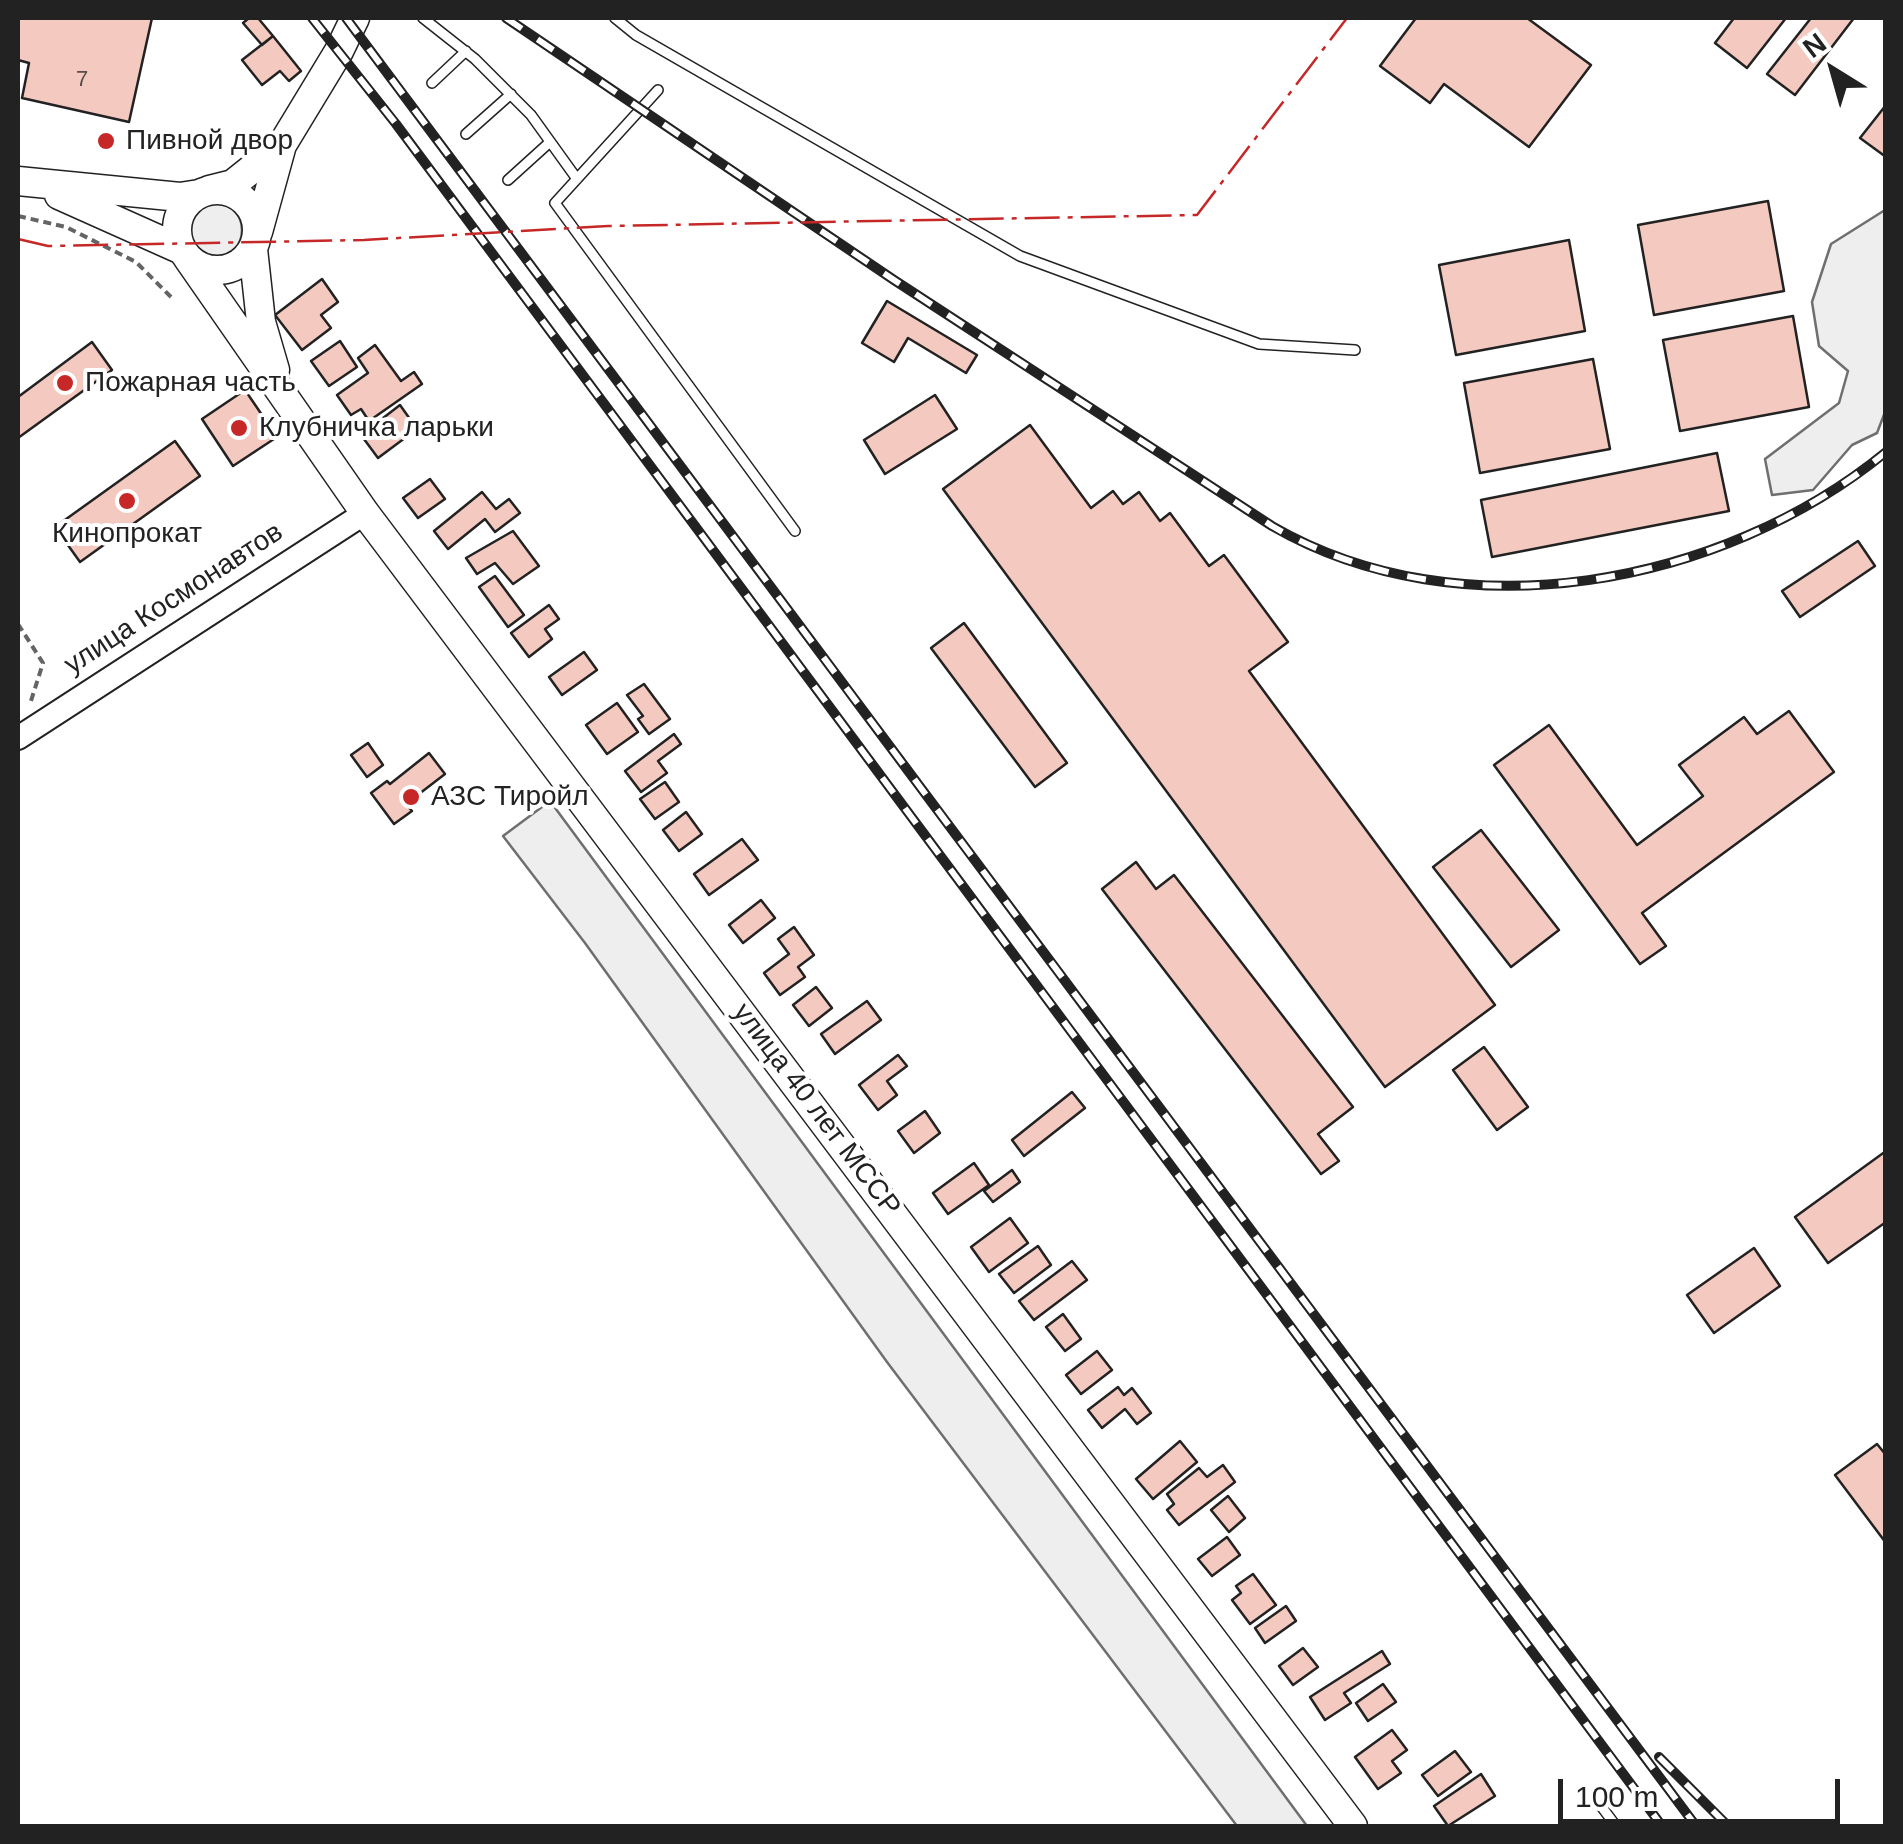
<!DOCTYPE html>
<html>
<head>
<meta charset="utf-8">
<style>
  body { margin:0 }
  #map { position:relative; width:1903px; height:1844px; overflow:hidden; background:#fff; font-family:Helvetica,sans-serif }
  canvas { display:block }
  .frame { position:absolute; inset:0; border:20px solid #222; pointer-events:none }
  .north { position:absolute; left:1783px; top:20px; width:100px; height:100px; -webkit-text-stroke:8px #fff; paint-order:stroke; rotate:323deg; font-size:28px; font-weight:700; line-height:40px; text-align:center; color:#222 }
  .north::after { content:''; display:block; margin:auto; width:35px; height:45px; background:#222; clip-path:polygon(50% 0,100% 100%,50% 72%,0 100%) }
  .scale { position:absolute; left:1558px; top:1779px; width:282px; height:45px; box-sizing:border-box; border:5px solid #222; border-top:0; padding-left:12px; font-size:30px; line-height:35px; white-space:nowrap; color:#222; -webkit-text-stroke:8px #fff; paint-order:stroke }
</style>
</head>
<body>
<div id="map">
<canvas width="1903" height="1844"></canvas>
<div class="frame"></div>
<div class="north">N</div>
<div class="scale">100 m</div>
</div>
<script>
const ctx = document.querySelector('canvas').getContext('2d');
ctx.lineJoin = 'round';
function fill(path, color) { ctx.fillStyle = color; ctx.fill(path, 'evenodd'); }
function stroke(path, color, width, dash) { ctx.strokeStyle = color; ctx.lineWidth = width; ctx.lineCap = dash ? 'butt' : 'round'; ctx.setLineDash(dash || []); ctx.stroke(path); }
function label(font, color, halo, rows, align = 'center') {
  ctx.font = font + ' Helvetica,sans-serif'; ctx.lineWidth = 8; ctx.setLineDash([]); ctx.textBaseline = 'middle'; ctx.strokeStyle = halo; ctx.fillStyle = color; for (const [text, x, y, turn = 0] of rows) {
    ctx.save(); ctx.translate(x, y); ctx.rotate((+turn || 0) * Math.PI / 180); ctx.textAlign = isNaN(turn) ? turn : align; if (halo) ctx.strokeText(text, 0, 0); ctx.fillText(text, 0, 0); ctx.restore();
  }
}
const green = new Path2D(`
  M182 230a30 30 0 1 1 60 0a30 30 0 1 1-60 0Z
  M 1885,210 L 1885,412 L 1877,433 L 1852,445 L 1813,490 L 1772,495 L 1765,459 L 1839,403 L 1848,371 L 1819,346 L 1812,302 L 1831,244 Z
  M 550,801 L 1307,1826 L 1237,1826 L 887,1362 L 585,943 L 503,836 Z`);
fill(green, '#eee');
stroke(green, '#6f6f6f', 2.5);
const building = new Path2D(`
  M 18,18 L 152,18 L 129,122 L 22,98 L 29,63 L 18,60 Z
  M 249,18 L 258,18 L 273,36 L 262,45 L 243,23 Z
  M 1416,18 L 1527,18 L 1591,65 L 1529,147 L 1444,84 L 1430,103 L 1380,66 Z
  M 1734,18 L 1786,18 L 1747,68 L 1715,43 Z
  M 1811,18 L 1854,18 L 1795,95 L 1767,74 Z
  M 273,36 L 301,71 L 289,81 L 280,71 L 262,85 L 242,60 Z
  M 1886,105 L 1886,157 L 1860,138 Z
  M 1768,201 L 1784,291 L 1654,315 L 1638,225 Z
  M 1569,240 L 1585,331 L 1456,355 L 1439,265 Z
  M 322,279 L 338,302 L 321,315 L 331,328 L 302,350 L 275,315 Z
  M 887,301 L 977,355 L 966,373 L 908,338 L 894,362 L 862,343 Z
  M 1793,316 L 1809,407 L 1680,431 L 1663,340 Z
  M 340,341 L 357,367 L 329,386 L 311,361 Z
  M 92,342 L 112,370 L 18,438 L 18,397 Z
  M 375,345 L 401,381 L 414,372 L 422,384 L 369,421 L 361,409 L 351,415 L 337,395 L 368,373 L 358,358 Z
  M 1593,359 L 1610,449 L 1480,473 L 1464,383 Z
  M 245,390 L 277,437 L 233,466 L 202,419 Z
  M 935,395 L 957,429 L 885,474 L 864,440 Z
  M 400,405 L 417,429 L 378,458 L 361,435 Z
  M 1030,425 L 1091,508 L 1113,491 L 1123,504 L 1139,492 L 1160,521 L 1170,513 L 1209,566 L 1224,555 L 1288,642 L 1249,671 L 1495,1005 L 1385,1087 L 943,489 Z
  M 175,441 L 200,476 L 80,562 L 55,527 Z
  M 1717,453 L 1729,511 L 1492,557 L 1481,500 Z
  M 430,479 L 445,499 L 418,518 L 403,498 Z
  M 482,492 L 496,509 L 509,499 L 520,513 L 495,532 L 485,519 L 448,549 L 434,531 Z
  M 513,531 L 539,566 L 513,584 L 495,563 L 477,574 L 466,558 Z
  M 1858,541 L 1875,566 L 1800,617 L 1782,591 Z
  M 495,576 L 524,615 L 508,627 L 479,587 Z
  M 549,605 L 559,619 L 545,629 L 552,639 L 529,657 L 511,633 Z
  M 964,623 L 1067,763 L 1035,787 L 931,648 Z
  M 584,652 L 597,670 L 562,695 L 549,677 Z
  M 644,684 L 670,719 L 649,734 L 638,719 L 643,716 L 627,695 Z
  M 617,703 L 638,732 L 607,754 L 586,725 Z
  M 1789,711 L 1834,772 L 1642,913 L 1666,946 L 1640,964 L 1494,765 L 1549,725 L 1637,845 L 1703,796 L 1679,765 L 1744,717 L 1757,734 Z
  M 674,734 L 681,744 L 658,761 L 667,773 L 641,792 L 625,771 Z
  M 368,743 L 383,765 L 367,777 L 351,755 Z
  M 429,753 L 445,774 L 406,804 L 412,811 L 394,824 L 371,793 L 387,781 L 390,784 Z
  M 665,782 L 679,802 L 655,819 L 640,799 Z
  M 686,812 L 702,834 L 679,851 L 663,830 Z
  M 1481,830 L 1559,930 L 1511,967 L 1433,867 Z
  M 742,839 L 758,860 L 709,895 L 694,874 Z
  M 1136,862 L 1156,889 L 1174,875 L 1353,1107 L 1318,1134 L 1339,1161 L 1321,1174 L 1102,889 Z
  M 761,900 L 775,918 L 743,943 L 729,925 Z
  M 794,927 L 814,955 L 798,967 L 805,977 L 780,995 L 764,973 L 789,954 L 778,939 Z
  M 816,987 L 832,1008 L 809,1026 L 793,1005 Z
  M 867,1001 L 881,1020 L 835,1054 L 821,1034 Z
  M 1484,1047 L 1528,1107 L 1497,1130 L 1453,1070 Z
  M 898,1055 L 907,1066 L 887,1081 L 897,1095 L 878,1110 L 859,1085 Z
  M 1072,1092 L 1085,1108 L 1024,1156 L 1012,1140 Z
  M 925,1111 L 940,1133 L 914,1153 L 898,1131 Z
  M 1886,1151 L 1886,1222 L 1828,1263 L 1795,1217 Z
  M 974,1163 L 989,1185 L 948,1214 L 933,1193 Z
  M 1012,1170 L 1020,1182 L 993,1202 L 984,1191 Z
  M 1010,1218 L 1028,1243 L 989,1272 L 971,1247 Z
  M 1038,1246 L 1051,1265 L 1014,1293 L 999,1274 Z
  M 1754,1248 L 1780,1286 L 1714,1333 L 1687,1295 Z
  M 1072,1261 L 1087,1280 L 1034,1320 L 1019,1301 Z
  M 1063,1314 L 1081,1339 L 1065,1351 L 1046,1327 Z
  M 1097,1351 L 1112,1370 L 1081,1394 L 1066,1375 Z
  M 1118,1387 L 1124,1395 L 1132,1388 L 1151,1413 L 1137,1424 L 1125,1409 L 1102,1428 L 1088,1410 Z
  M 1180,1441 L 1197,1462 L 1153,1499 L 1136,1479 Z
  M 1877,1444 L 1886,1455 L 1886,1543 L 1835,1475 Z
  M 1223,1465 L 1235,1482 L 1179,1525 L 1167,1510 L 1174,1504 L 1167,1494 L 1199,1468 L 1207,1477 Z
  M 1228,1496 L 1245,1518 L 1229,1532 L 1211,1510 Z
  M 1227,1537 L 1240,1555 L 1212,1576 L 1198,1559 Z
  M 1253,1574 L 1276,1605 L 1250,1624 L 1232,1600 L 1241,1593 L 1236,1586 Z
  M 1286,1606 L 1296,1621 L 1265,1643 L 1255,1628 Z
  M 1303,1648 L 1318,1667 L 1293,1685 L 1279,1666 Z
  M 1382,1651 L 1390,1664 L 1344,1693 L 1351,1703 L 1325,1720 L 1310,1697 Z
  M 1383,1684 L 1396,1702 L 1368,1721 L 1356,1703 Z
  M 1392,1730 L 1407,1750 L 1392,1761 L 1401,1773 L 1378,1789 L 1355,1757 Z
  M 1455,1751 L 1471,1772 L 1438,1796 L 1422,1775 Z
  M 1481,1774 L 1495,1796 L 1448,1826 L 1434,1806 Z`);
fill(building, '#f3c9c0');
stroke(building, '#222', 2.5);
const service = new Path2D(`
  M 423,18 L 475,59 L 531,115 L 577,179
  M 615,18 L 636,35 L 1020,256 L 1259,344 L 1355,350
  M 432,83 L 466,51
  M 658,90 L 555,203 L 795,531
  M 466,134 L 511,94
  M 508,180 L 550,142
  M 1601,1806 L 1616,1826`);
const tertiary = new Path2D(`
  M 18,738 L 365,513`);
const primary = new Path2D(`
  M 18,181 L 180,197 L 199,194
  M177 230a40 40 0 1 1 80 0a40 40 0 1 1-80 0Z
  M 209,190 L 233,184 L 282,145
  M 59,195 L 182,250
  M 258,232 L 282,145 L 339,51 L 355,18
  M 253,249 L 261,322 L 275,370
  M 187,257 L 365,513 L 1353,1826`);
stroke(service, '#222', 12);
stroke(tertiary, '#222', 26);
stroke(primary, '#222', 31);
stroke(new Path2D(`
  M 18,216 L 66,227 L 136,262 L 171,297
  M 18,624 L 43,663 L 30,704`), '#646464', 4, [8, 5]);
stroke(service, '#fff', 9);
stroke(tertiary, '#fff', 22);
stroke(primary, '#fff', 28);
const rail = new Path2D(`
  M 312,18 L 396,124 L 1662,1826
  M 346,18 L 1696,1826
  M 506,18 L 894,280 L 1272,526 C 1461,635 1722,586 1886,452
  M 1659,1757 L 1728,1826`);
stroke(rail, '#222', 10);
stroke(rail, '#fff', 6, [19]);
stroke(new Path2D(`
  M 18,239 L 48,246 L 364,240 L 608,226 L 1197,215 L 1347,18`), '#c62828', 2.5, [35, 8, 5, 8]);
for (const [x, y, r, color] of [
  [106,141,10,"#c62828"],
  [65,383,10,"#c62828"],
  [239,428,10,"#c62828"],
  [127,501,10,"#c62828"],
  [411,797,10,"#c62828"]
]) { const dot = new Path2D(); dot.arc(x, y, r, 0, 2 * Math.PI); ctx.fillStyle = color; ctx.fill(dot); stroke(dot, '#fff', 4); }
label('22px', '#564c4a', null, [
  ["7",82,80]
]);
label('28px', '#222', '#fff', [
  ["Пивной двор",126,141],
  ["Пожарная часть",85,383],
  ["Клубничка ларьки",259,428],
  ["Кинопрокат",127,534,"center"],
  ["АЗС Тиройл",431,797]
], 'left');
label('28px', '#222', '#fff', [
  ["улица Космонавтов",174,599,-33],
  ["улица 40 лет МССР",816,1110,53]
]);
</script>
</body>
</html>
